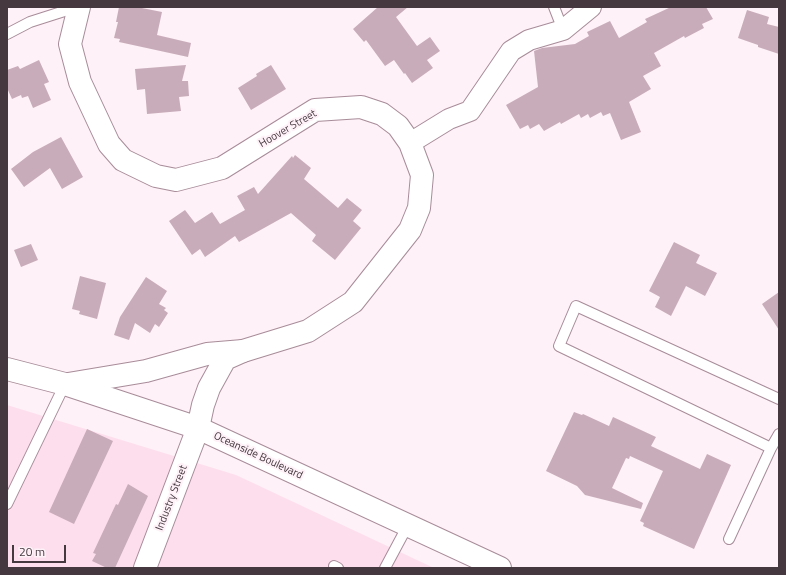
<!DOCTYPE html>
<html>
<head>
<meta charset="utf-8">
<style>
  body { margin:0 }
  #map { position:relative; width:786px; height:575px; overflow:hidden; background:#fef1f7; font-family:"Titillium Web",sans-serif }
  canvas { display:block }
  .frame { position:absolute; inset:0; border:8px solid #45393f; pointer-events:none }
  .scale { position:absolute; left:12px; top:545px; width:54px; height:18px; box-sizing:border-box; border:2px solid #45393f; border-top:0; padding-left:5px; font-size:12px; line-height:14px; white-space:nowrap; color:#45393f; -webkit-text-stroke:3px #fef1f7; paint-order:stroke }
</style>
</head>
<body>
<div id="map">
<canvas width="786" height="575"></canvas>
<div class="frame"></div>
<div class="scale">20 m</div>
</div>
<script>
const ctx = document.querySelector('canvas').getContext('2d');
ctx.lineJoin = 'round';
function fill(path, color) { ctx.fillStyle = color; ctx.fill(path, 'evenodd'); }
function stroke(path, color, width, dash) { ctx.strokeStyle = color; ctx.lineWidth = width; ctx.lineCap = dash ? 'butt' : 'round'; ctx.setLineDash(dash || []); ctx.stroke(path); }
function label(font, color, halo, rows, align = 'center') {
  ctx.font = font + ' "Titillium Web",sans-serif'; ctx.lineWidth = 4; ctx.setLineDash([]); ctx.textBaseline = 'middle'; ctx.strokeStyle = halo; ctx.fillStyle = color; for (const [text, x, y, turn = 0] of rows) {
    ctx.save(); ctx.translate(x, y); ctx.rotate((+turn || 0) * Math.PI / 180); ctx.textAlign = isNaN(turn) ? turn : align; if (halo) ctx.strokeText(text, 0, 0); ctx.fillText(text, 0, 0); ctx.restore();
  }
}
fill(new Path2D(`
  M 7,405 L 236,475 L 434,568 L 7,568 Z`), '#fddeed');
fill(new Path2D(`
  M 119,7 L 137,7 L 162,12 L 157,35 L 191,43 L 188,57 L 119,42 L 120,39 L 114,38 L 118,22 L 116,22 Z
  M 378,7 L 408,7 L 396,17 L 417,46 L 430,37 L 440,51 L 427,60 L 433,68 L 412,83 L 405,73 L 404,74 L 394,60 L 385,66 L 366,40 L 364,42 L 353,29 Z
  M 671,7 L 706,7 L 713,19 L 702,24 L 704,28 L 685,38 L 684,36 L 654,53 L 661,66 L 643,76 L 651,89 L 629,102 L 641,132 L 621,140 L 610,113 L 603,116 L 601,112 L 590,118 L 588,114 L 581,118 L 579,114 L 561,124 L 560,122 L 544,131 L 539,124 L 530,129 L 528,125 L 520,129 L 506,105 L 538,87 L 534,51 L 542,48 L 575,44 L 589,36 L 587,32 L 610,21 L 619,38 L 647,22 L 645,19 Z
  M 747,10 L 769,17 L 767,24 L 779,27 L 779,54 L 758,47 L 758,45 L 738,38 Z
  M 39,60 L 49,82 L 44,84 L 51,100 L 33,108 L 28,96 L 22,98 L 21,95 L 12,99 L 7,88 L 7,70 L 18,66 L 20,69 Z
  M 186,65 L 182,81 L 188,81 L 189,96 L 179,97 L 181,111 L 147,114 L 145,89 L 137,90 L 135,69 Z
  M 271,65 L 286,89 L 251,110 L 238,88 L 257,76 L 256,74 Z
  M 61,137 L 83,177 L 62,189 L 50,168 L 24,187 L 11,169 L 33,152 Z
  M 295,155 L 311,168 L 304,179 L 338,208 L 347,198 L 362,210 L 353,221 L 361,228 L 335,260 L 312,241 L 316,235 L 291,213 L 239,242 L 235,236 L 205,257 L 200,249 L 192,255 L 169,221 L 185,210 L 195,223 L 212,212 L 220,224 L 245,210 L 237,196 L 254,187 L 258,194 L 292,156 L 293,158 Z
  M 674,242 L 700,255 L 696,263 L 717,273 L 705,296 L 686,286 L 671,316 L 655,307 L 660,297 L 649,291 Z
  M 31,244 L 38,260 L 21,267 L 14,250 Z
  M 80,276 L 106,283 L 97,319 L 79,314 L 80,311 L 72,309 Z
  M 146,277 L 167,291 L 159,304 L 166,308 L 164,310 L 168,313 L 159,327 L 155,324 L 150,333 L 135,323 L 129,340 L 114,335 L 120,317 Z
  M 779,292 L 779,330 L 762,304 Z
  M 574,412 L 582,415 L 583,414 L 609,426 L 613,417 L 656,437 L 651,446 L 700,469 L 707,454 L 731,465 L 694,549 L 643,526 L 644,523 L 640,521 L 663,471 L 630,456 L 629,459 L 626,458 L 612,488 L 643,503 L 641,509 L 585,495 L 577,486 L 546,471 Z
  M 87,429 L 113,441 L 74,524 L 49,512 Z
  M 128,484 L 148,496 L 115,568 L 107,568 L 92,561 L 96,554 L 93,553 L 116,504 L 118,505 Z`), '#c9acba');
const lane = new Path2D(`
  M 554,7 L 563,30
  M 7,34 L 30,22 L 77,7
  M 779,399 L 576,306 L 559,346 L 771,448 L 779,434
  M 7,504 L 65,384
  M 729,539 L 771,448
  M 334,566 L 338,568
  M 385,568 L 408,525`);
const street = new Path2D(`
  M 410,143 L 449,119 L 470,111 L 511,51 L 529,40 L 563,30 L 591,7`);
const secondary = new Path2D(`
  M 79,7 L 70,44 L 80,82 L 109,144 L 123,160 L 156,176 L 176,180 L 222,168 L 315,110 L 361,107 L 382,114 L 398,126 L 410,143 L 422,175 L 419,208 L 410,230 L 353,302 L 308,331 L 243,351 L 225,359 L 209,388 L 203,405 L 198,428 L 145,568`);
const primary = new Path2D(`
  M 7,369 L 65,384 L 198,428 L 500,568
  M 68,384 L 146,371 L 207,354 L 243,351`);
stroke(lane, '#a88c99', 12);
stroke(street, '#a88c99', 22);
stroke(secondary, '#a88c99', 24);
stroke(primary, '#a88c99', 24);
stroke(lane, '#fff', 10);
stroke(street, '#fff', 20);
stroke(secondary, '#fff', 22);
stroke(primary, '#fff', 22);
label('11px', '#45393f', '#fef1f7', [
  ["Hoover Street",288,129,-30],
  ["Oceanside Boulevard",258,456,25],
  ["Industry Street",172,498,-69]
]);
</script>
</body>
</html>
